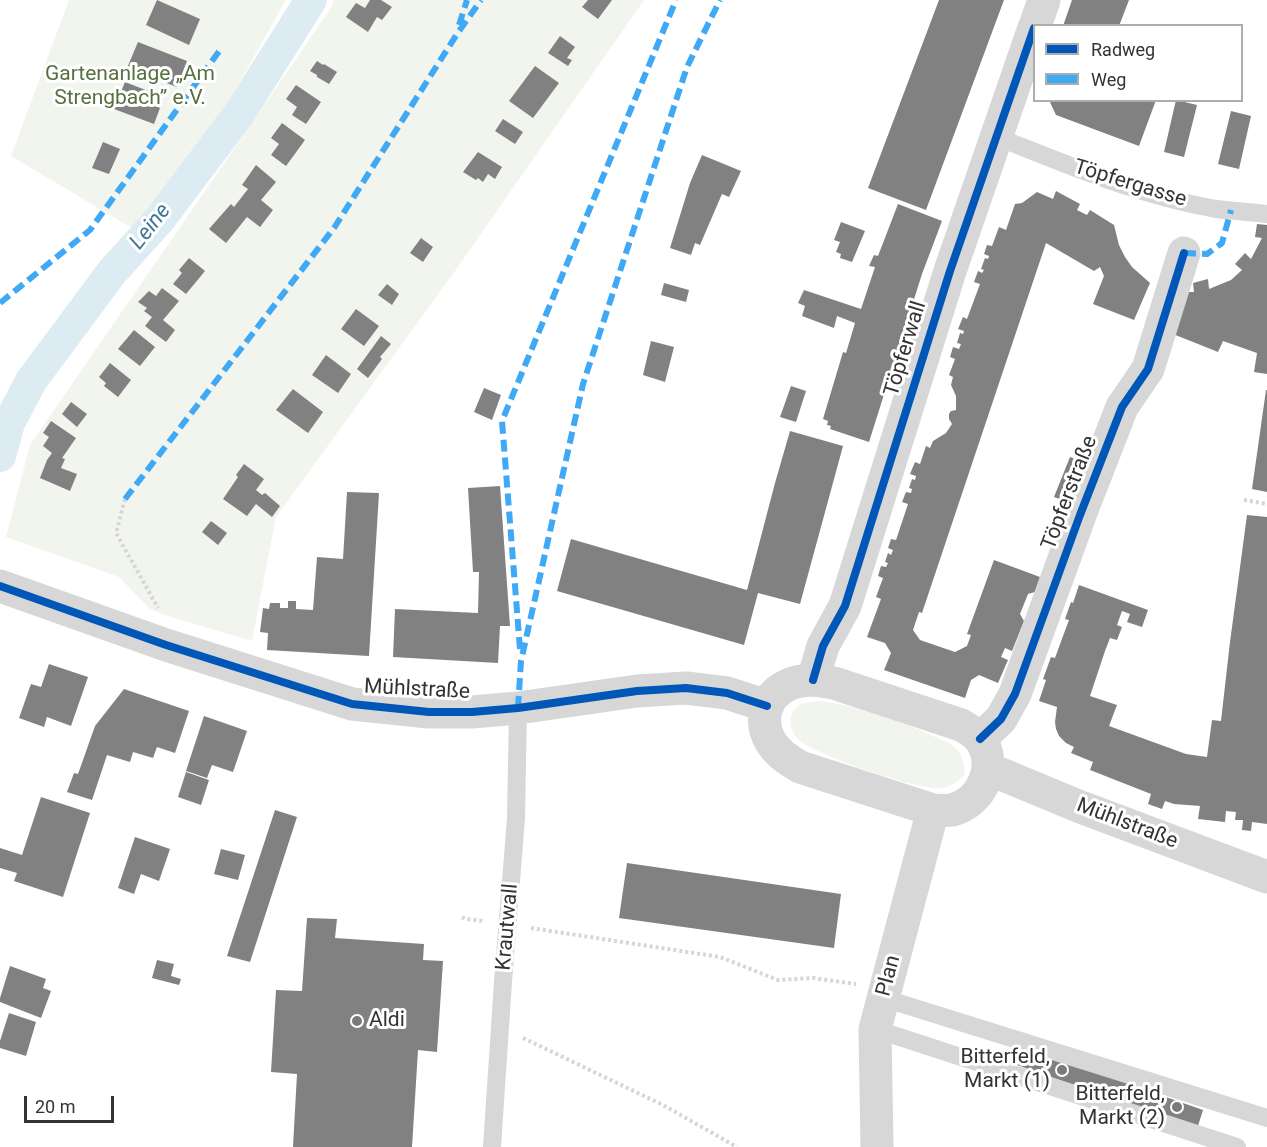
<!DOCTYPE html>
<html>
<head>
<meta charset="utf-8">
<style>
  body { margin:0 }
  #map { position:relative; width:1267px; height:1147px; overflow:hidden; background:#fff; font-family:Roboto,sans-serif }
  canvas { display:block }
  .legend { position:absolute; left:1033px; top:24px; width:210px; height:78px; box-sizing:border-box; background:#fff; border:2px solid #adadad; margin:0; padding:8px 10px; list-style:none; font-size:18px; color:#333 }
  .legend li { display:flex; align-items:center; gap:12px; height:30px }
  .legend b { width:30px; border:2px solid #adadad }
  .scale { position:absolute; left:24px; top:1096px; width:90px; height:27px; box-sizing:border-box; border:3px solid #333; border-top:0; padding-left:8px; font-size:18px; line-height:21px; white-space:nowrap; color:#333; -webkit-text-stroke:4px #fff; paint-order:stroke }
</style>
</head>
<body>
<div id="map">
<canvas width="1267" height="1147"></canvas>
<ul class="legend">
<li><b style="height:8px;background:#0057b8"></b>Radweg</li>
<li><b style="height:8px;background:#3fa9f5"></b>Weg</li>
</ul>
<div class="scale">20 m</div>
</div>
<script>
const ctx = document.querySelector('canvas').getContext('2d');
ctx.lineJoin = 'round';
function fill(path, color) { ctx.fillStyle = color; ctx.fill(path, 'evenodd'); }
function stroke(path, color, width, dash) { ctx.strokeStyle = color; ctx.lineWidth = width; ctx.lineCap = dash ? 'butt' : 'round'; ctx.setLineDash(dash || []); ctx.stroke(path); }
function label(font, color, halo, rows, align = 'center') {
  ctx.font = font + ' Roboto,sans-serif'; ctx.lineWidth = 6; ctx.setLineDash([]); ctx.textBaseline = 'middle'; ctx.strokeStyle = halo; ctx.fillStyle = color; for (const [text, x, y, turn = 0] of rows) {
    ctx.save(); ctx.translate(x, y); ctx.rotate((+turn || 0) * Math.PI / 180); ctx.textAlign = isNaN(turn) ? turn : align; if (halo) ctx.strokeText(text, 0, 0); ctx.fillText(text, 0, 0); ctx.restore();
  }
}
fill(new Path2D(`
  M 69,0 L 286,0 L 229,101 L 135,230 L 11,156 Z
  M 334,0 L 644,0 L 455,271 L 276,517 L 252,641 L 171,617 L 150,609 L 119,577 L 6,537 L 30,445 L 331,8 Z
  M 820,701 C 858,706 896,719 931,735 C 938,739 946,741 952,745 C 961,752 965,763 965,774 C 959,781 951,787 942,788 C 919,791 814,755 798,739 C 788,728 787,710 802,704 C 807,702 814,702 820,701 Z`), '#f1f5ed');
stroke(new Path2D(`
  M 0,456 L 9,423 L 31,381 L 112,272 L 159,220 L 239,114 L 311,0`), '#ddebf3', 32);
fill(new Path2D(`
  M 157,0 L 200,19 L 189,45 L 146,25 Z
  M 370,0 L 381,0 L 392,7 L 382,20 L 377,17 L 368,32 L 346,17 L 356,3 L 365,8 Z
  M 588,0 L 612,0 L 598,19 L 582,7 Z
  M 939,0 L 1004,0 L 926,210 L 868,188 Z
  M 1072,0 L 1129,0 L 1119,26 L 1063,26 Z
  M 560,36 L 575,47 L 567,58 L 572,60 L 568,66 L 548,53 Z
  M 138,42 L 187,61 L 177,87 L 127,68 Z
  M 317,61 L 323,65 L 324,64 L 337,72 L 329,84 L 317,77 L 317,75 L 310,71 Z
  M 535,66 L 559,83 L 533,118 L 509,101 Z
  M 125,82 L 156,94 L 152,104 L 160,108 L 154,124 L 114,109 Z
  M 296,85 L 321,102 L 306,124 L 292,115 L 297,107 L 286,99 Z
  M 1049,100 L 1156,100 L 1139,146 L 1056,115 Z
  M 1176,100 L 1197,105 L 1184,157 L 1164,152 Z
  M 1231,111 L 1251,116 L 1239,169 L 1218,164 Z
  M 503,119 L 523,132 L 515,144 L 495,131 Z
  M 282,123 L 305,140 L 286,166 L 271,155 L 279,144 L 271,138 Z
  M 103,142 L 120,149 L 109,174 L 92,168 Z
  M 478,152 L 502,167 L 495,179 L 488,174 L 483,182 L 478,178 L 476,180 L 463,172 Z
  M 702,155 L 741,171 L 729,197 L 722,194 L 700,245 L 695,243 L 691,255 L 670,248 L 690,183 Z
  M 256,165 L 276,182 L 261,200 L 273,210 L 260,227 L 247,217 L 226,243 L 209,229 L 231,204 L 234,207 L 248,189 L 242,185 Z
  M 1056,191 L 1080,204 L 1077,210 L 1087,215 L 1090,210 L 1114,225 L 1119,245 L 1125,257 L 1132,267 L 1150,283 L 1134,320 L 1093,304 L 1104,276 L 1100,267 L 1094,271 L 1046,243 L 922,613 L 919,612 L 913,630 L 920,640 L 955,652 L 967,646 L 971,635 L 967,634 L 994,560 L 1040,577 L 1035,592 L 1028,594 L 1020,614 L 1024,621 L 1012,651 L 1005,648 L 1001,657 L 1008,660 L 998,683 L 979,675 L 971,680 L 965,698 L 884,670 L 891,653 L 885,643 L 867,637 L 881,599 L 876,597 L 883,578 L 878,576 L 881,566 L 886,567 L 888,563 L 885,562 L 888,553 L 891,555 L 893,550 L 888,548 L 891,539 L 896,540 L 908,504 L 902,502 L 906,492 L 911,493 L 912,489 L 909,488 L 912,479 L 915,480 L 916,476 L 910,474 L 915,462 L 920,464 L 926,446 L 930,448 L 933,441 L 946,433 L 952,424 L 949,419 L 949,414 L 951,411 L 956,410 L 956,396 L 951,385 L 953,377 L 949,375 L 955,359 L 950,357 L 953,347 L 959,349 L 961,344 L 957,343 L 960,333 L 963,334 L 964,331 L 958,329 L 963,317 L 967,319 L 980,284 L 974,282 L 978,271 L 982,273 L 984,270 L 981,269 L 985,258 L 988,259 L 989,256 L 984,254 L 987,245 L 992,246 L 999,227 L 1006,230 L 1015,204 L 1022,203 L 1037,192 L 1053,199 Z
  M 898,204 L 942,221 L 922,274 L 869,442 L 830,429 L 831,426 L 827,425 L 828,421 L 823,419 L 843,352 L 846,353 L 855,323 L 837,316 L 834,328 L 802,316 L 805,306 L 798,303 L 804,290 L 861,309 L 875,267 L 869,266 L 874,255 L 878,256 Z
  M 841,222 L 865,231 L 852,262 L 840,258 L 841,254 L 836,252 L 840,242 L 834,240 Z
  M 1257,224 L 1267,225 L 1267,374 L 1254,372 L 1257,353 L 1223,341 L 1218,352 L 1173,334 L 1187,292 L 1194,292 L 1193,283 L 1208,279 L 1209,289 L 1231,280 L 1242,270 L 1235,264 L 1245,253 L 1251,259 L 1262,238 L 1255,237 Z
  M 421,238 L 433,247 L 423,262 L 410,253 Z
  M 189,258 L 205,271 L 186,294 L 173,284 L 182,273 L 179,270 Z
  M 664,283 L 689,290 L 686,302 L 661,295 Z
  M 387,284 L 399,294 L 392,305 L 378,295 Z
  M 162,288 L 179,301 L 163,320 L 175,330 L 166,342 L 145,326 L 152,317 L 144,311 L 147,308 L 138,302 L 149,291 L 156,296 Z
  M 356,309 L 379,326 L 364,346 L 341,329 Z
  M 134,330 L 155,347 L 140,366 L 118,349 Z
  M 381,336 L 391,344 L 380,357 L 382,359 L 368,378 L 357,369 Z
  M 651,341 L 674,347 L 665,382 L 643,375 Z
  M 326,355 L 351,374 L 338,393 L 312,375 Z
  M 110,363 L 131,380 L 118,397 L 104,386 L 106,383 L 99,377 Z
  M 791,386 L 806,391 L 796,422 L 780,417 Z
  M 484,388 L 501,395 L 492,420 L 474,412 Z
  M 293,389 L 323,412 L 308,433 L 276,410 Z
  M 1266,390 L 1267,390 L 1267,492 L 1252,489 Z
  M 71,402 L 87,414 L 77,427 L 62,414 Z
  M 51,421 L 76,438 L 62,458 L 65,459 L 61,468 L 77,474 L 70,491 L 40,478 L 47,460 L 52,453 L 43,446 L 49,437 L 43,433 Z
  M 790,431 L 843,446 L 800,604 L 758,593 L 744,645 L 557,591 L 571,539 L 747,590 L 775,483 Z
  M 1070,457 L 1081,461 L 1065,501 L 1054,497 Z
  M 244,464 L 264,479 L 256,490 L 262,495 L 265,493 L 280,506 L 272,517 L 256,504 L 247,516 L 223,499 L 238,477 L 236,475 Z
  M 500,486 L 510,626 L 500,626 L 498,663 L 393,657 L 395,609 L 478,613 L 479,572 L 473,572 L 468,488 Z
  M 347,492 L 379,493 L 369,656 L 267,650 L 268,633 L 260,632 L 263,608 L 269,609 L 270,603 L 280,603 L 280,608 L 288,608 L 288,601 L 296,601 L 296,609 L 313,610 L 317,557 L 343,559 Z
  M 1247,515 L 1267,517 L 1267,824 L 1252,822 L 1251,831 L 1242,830 L 1243,820 L 1235,820 L 1236,812 L 1226,811 L 1225,822 L 1198,819 L 1200,806 L 1174,804 L 1165,801 L 1162,809 L 1148,804 L 1151,794 L 1090,770 L 1093,762 L 1071,753 L 1074,747 L 1066,743 L 1059,736 L 1056,729 L 1055,722 L 1057,707 L 1039,701 L 1046,680 L 1043,679 L 1051,657 L 1055,658 L 1063,636 L 1069,620 L 1065,619 L 1071,602 L 1073,603 L 1079,585 L 1148,610 L 1142,627 L 1127,622 L 1130,614 L 1122,611 L 1117,625 L 1122,627 L 1117,640 L 1110,638 L 1105,651 L 1090,696 L 1117,705 L 1109,726 L 1186,754 L 1207,757 L 1212,720 L 1221,721 L 1230,642 Z
  M 211,521 L 227,533 L 218,545 L 202,532 Z
  M 49,664 L 88,677 L 71,726 L 47,717 L 44,727 L 19,718 L 31,684 L 41,687 Z
  M 124,689 L 189,711 L 175,753 L 157,747 L 153,758 L 133,752 L 130,762 L 107,755 L 92,800 L 67,792 L 74,773 L 78,774 L 95,726 Z
  M 204,716 L 247,731 L 233,772 L 212,765 L 207,778 L 186,771 Z
  M 186,772 L 209,780 L 201,805 L 178,797 Z
  M 41,797 L 90,813 L 63,897 L 14,881 L 17,873 L 0,868 L 0,848 L 22,855 Z
  M 275,810 L 297,817 L 250,962 L 227,956 Z
  M 135,837 L 170,849 L 159,881 L 141,874 L 134,894 L 118,888 Z
  M 221,849 L 245,855 L 238,880 L 214,874 Z
  M 627,863 L 841,894 L 834,948 L 619,918 Z
  M 307,918 L 337,919 L 335,938 L 424,944 L 423,960 L 443,961 L 437,1052 L 418,1050 L 412,1147 L 293,1147 L 297,1074 L 271,1072 L 276,990 L 302,991 Z
  M 157,960 L 174,964 L 171,976 L 181,979 L 179,985 L 152,978 Z
  M 10,966 L 46,979 L 43,988 L 51,991 L 41,1018 L 0,1002 L 0,998 Z
  M 9,1013 L 36,1022 L 26,1056 L 0,1048 L 0,1041 Z
  M 1023,1047 L 1203,1110 L 1197,1129 L 1017,1065 Z`), '#818181');
stroke(new Path2D(`
  M 125,499 L 116,533 L 158,608
  M 1244,500 L 1267,504
  M 462,917 L 465,919 L 485,921
  M 531,928 L 720,957 L 778,980 L 813,978 L 856,984
  M 523,1038 L 663,1105 L 737,1147`), '#d6d6d6', 4, [3, 3]);
stroke(new Path2D(`
  M 997,137 C 1068,165 1140,196 1216,209 C 1233,211 1250,212 1267,214
  M 883,998 L 1267,1118
  M 875,1029 L 1237,1147
  M 492,1147 L 503,982 L 516,818 L 518,708`), '#d7d7d7', 18);
stroke(new Path2D(`
  M 1035,26 L 1044,0
  M 0,586 L 166,645 L 352,704 L 429,712 L 472,712 L 518,708 L 637,691 L 686,688 L 727,693 L 767,706
  M 813,680 L 823,646 L 845,606 L 950,271 L 1034,28
  M 813,680 L 834,683 L 961,725 C 968,729 975,733 980,739 C 999,766 982,802 952,810 C 946,811 939,810 933,810 L 800,767 C 789,760 778,754 771,742 C 759,723 764,697 786,686 C 794,681 803,681 813,680 Z
  M 980,739 L 1001,719 L 1015,694 L 1080,515 L 1122,407 L 1148,369 L 1184,253
  M 988,771 L 1001,774 L 1078,806 L 1267,877
  M 877,1147 L 875,1029 L 933,810`), '#d7d7d7', 33);
stroke(new Path2D(`
  M 459,25 L 467,0
  M 1184,253 L 1207,254 L 1222,243 L 1231,210
  M 0,303 L 90,230 L 220,50
  M 125,499 L 334,228 L 457,34 L 481,0
  M 520,649 L 502,421 L 676,0
  M 518,708 L 521,661 L 583,384 L 687,67 L 720,0`), '#3fa9f5', 6, [12, 6]);
stroke(new Path2D(`
  M 0,586 L 166,645 L 352,704 L 429,712 L 472,712 L 518,708 L 637,691 L 686,688 L 727,693 L 767,706
  M 813,680 L 823,646 L 845,606 L 950,271 L 1034,28
  M 980,739 L 1001,719 L 1015,694 L 1080,515 L 1122,407 L 1148,369 L 1184,253`), '#0057b8', 8);
for (const [x, y, r, color] of [
  [357,1021,6,"#7a7a7a"],
  [1062,1070,6,"#7a7a7a"],
  [1177,1107,6,"#7a7a7a"]
]) { const dot = new Path2D(); dot.arc(x, y, r, 0, 2 * Math.PI); ctx.fillStyle = color; ctx.fill(dot); stroke(dot, '#fff', 2); }
label('21px', '#56703f', '#fff', [
  ["Gartenanlage „Am",130,75],
  ["Strengbach” e.V.",130,99]
]);
label('21px', '#333', '#fff', [
  ["Töpfergasse",1130,184,17],
  ["Töpferwall",906,349,-73],
  ["Töpferstraße",1070,493,-69],
  ["Mühlstraße",417,690,3],
  ["Mühlstraße",1127,824,21],
  ["Krautwall",508,927,-85],
  ["Plan",889,976,-75]
]);
label('21px', '#333', '#fff', [
  ["Aldi",369,1021,"left"],
  ["Bitterfeld,",1050,1058],
  ["Markt (1)",1050,1082],
  ["Bitterfeld,",1165,1095],
  ["Markt (2)",1165,1119]
], 'right');
label('italic 22px', '#3f7597', '#fff', [
  ["Leine",151,227,-52]
]);
</script>
</body>
</html>
